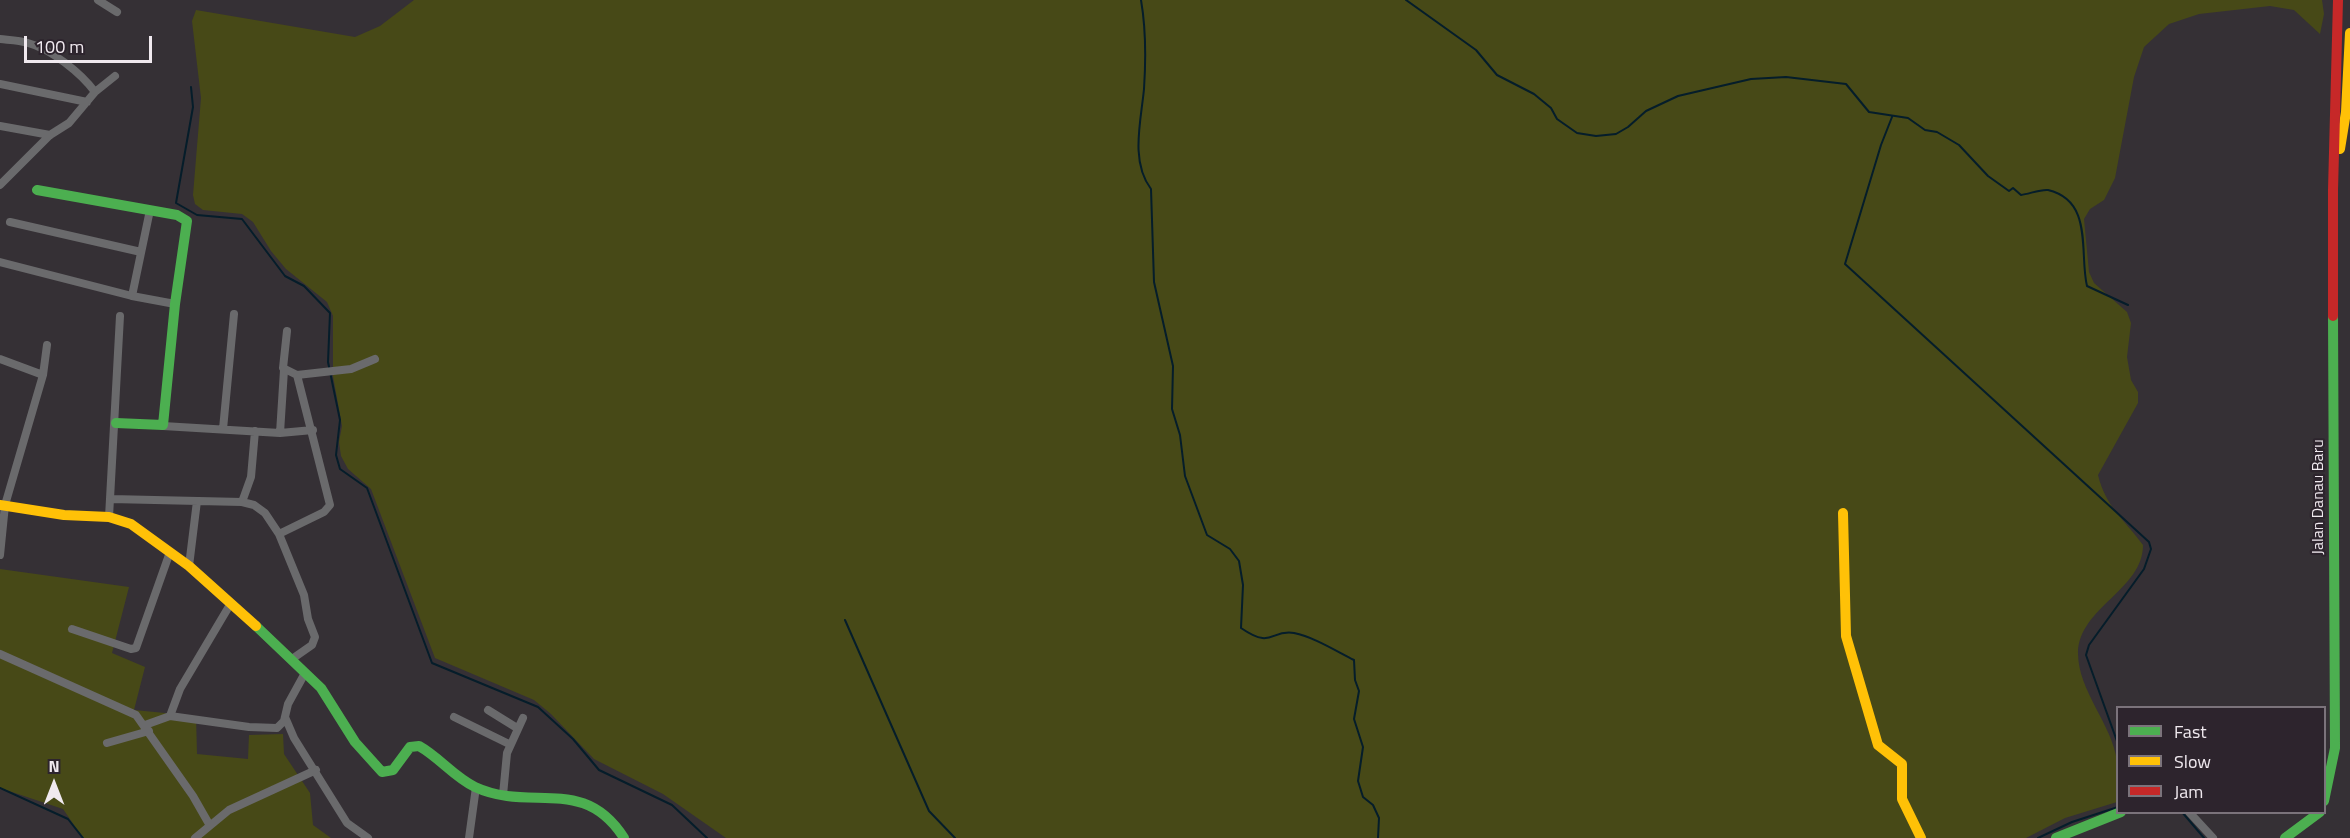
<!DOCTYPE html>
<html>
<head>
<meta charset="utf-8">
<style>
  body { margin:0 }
  #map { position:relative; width:2350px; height:838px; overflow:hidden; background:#353035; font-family:"Titillium Web",sans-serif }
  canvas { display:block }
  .legend { position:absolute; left:2116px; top:706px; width:210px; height:108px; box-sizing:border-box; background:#2d242d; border:2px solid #7b737b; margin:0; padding:8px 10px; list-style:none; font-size:18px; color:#f0e9ef }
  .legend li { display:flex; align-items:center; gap:12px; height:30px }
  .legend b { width:30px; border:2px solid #7b737b }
  .north { position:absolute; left:24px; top:754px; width:60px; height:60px; -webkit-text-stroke:4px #2d242d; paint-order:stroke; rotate:0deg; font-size:16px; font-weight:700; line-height:24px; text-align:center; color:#f0e9ef }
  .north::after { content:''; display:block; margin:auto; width:21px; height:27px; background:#f0e9ef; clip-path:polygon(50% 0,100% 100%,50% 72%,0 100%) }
  .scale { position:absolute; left:24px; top:36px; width:128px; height:27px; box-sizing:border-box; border:3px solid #f0e9ef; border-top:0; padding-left:8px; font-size:18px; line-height:21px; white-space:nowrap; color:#f0e9ef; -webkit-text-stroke:4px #2d242d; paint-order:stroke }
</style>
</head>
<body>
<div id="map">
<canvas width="2350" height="838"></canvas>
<ul class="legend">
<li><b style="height:8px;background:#4caf50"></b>Fast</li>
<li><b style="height:8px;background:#ffc107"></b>Slow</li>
<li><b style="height:8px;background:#c62828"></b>Jam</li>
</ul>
<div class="north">N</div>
<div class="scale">100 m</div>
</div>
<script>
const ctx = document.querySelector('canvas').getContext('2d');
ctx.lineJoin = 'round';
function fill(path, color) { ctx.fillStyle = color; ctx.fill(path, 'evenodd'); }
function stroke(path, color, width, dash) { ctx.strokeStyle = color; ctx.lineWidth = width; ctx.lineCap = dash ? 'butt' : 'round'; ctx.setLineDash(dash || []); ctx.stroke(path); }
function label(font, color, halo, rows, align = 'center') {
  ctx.font = font + ' "Titillium Web",sans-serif'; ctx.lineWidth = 4.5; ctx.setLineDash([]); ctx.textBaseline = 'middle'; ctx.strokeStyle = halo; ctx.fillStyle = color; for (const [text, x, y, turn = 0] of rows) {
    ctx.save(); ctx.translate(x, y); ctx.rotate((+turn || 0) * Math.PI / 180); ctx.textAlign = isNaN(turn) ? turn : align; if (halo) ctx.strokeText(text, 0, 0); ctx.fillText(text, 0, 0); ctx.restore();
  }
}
fill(new Path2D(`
  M 414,0 L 2322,0 L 2324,14 L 2320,34 L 2294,10 L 2270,6 L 2199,14 L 2169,24 L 2144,47 L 2134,77 L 2115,178 L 2104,200 L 2090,209 L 2084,219 L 2089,272 L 2094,283 L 2127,312 L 2131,323 L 2127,357 L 2131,380 L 2138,392 L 2138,403 L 2098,475 C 2106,508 2125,520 2143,545 C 2143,590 2079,607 2078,653 C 2078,691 2112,724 2117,761 C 2120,774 2117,789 2117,802 L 2065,818 L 2026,838 L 726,838 L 663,794 L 594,759 L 551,714 L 534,700 L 435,658 L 371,489 L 348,469 L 341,456 L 339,442 L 342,426 L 333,376 L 333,316 L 327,302 L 286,269 L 271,251 L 253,222 L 242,214 L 203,210 L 195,204 L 193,195 L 201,98 L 192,21 L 196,10 L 355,37 L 380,26 Z
  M 0,569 L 129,587 L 112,653 L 145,667 L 134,710 L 196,716 L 197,754 L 248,759 L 249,735 L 283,734 L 284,754 L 310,793 L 313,825 L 331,838 L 83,838 L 63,809 L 0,788 Z`), '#474917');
stroke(new Path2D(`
  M 1141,0 C 1146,29 1146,59 1144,89 C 1141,121 1130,161 1151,189 L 1154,282 L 1173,366 L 1172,409 L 1180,435 L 1185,476 L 1207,535 L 1230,549 L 1239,561 L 1243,585 L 1241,628 C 1273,650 1270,629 1294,633 C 1314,637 1336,651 1354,660 L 1355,680 L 1359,691 L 1354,719 L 1363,747 L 1358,781 L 1363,797 L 1373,805 L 1379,818 L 1378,838
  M 1406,0 L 1476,50 L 1497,75 L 1534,94 L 1551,108 L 1557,119 L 1577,133 L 1596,136 L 1616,134 L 1628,127 L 1646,111 L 1678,96 L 1751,79 L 1786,77 L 1846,84 L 1869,112 L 1908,118 L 1925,130 L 1937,132 L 1959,145 L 1988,176 L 2009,191 L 2013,188 L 2021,195 C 2029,194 2041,189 2048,190 C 2094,201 2079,253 2087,286 L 2128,305
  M 191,87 L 193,107 L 176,203 L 197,215 L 242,219 L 285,276 L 304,286 L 330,313 L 328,362 L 340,420 L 336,455 L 340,469 L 367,488 L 432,663 L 538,707 L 573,739 L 599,770 L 672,805 L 707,838
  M 1892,117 L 1881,145 L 1845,264 L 2149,542 L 2151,549 L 2144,569 L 2089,645 L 2086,655 L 2118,744
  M 845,620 L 929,811 L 955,838
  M 0,788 L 68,819 L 83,838
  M 2182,812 L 2204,838
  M 2038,838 L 2072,822 L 2118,807`), '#051d2a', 2);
stroke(new Path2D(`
  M 98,0 L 117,12
  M 0,39 C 9,40 19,40 28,43 C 51,49 81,73 95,92
  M 0,84 L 87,102
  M 0,126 L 50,135
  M 0,185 L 50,135 L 69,123 L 95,92 L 115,76
  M 10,222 L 141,252
  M 0,262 L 132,296 L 175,304
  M 132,296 L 150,210
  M 287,331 L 283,368 L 297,375 L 351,369 L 375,359
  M 0,359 L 43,375
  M 163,426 L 280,433 L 313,430
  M 223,429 L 234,314
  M 280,433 L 284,370
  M 111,499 L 242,502 L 254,505 L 265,513 L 279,534 L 304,595 L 308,619 L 315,637 L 312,645 L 292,659
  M 242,502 L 251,477 L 255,431
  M 109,517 L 120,316
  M 279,534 L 324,512 L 330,505 L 297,375
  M 0,555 L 5,505 L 43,375 L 47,345
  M 189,566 L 197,501
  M 72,629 L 131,649 L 136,648 L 170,552
  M 0,654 L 136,715 L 193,796 L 209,824
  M 488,710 L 517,728
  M 170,716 L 180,689 L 231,603
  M 285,717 L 294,738 L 347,823 L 368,838
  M 454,717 L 509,744
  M 145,725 L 170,716 L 249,727 L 277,728 L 284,721 L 288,704 L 305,673
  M 107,743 L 149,731
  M 503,795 L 507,753 L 523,718
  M 2189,812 L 2213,838
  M 195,838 L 229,810 L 316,770
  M 469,838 L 476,787`), '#6a6a6c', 8);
stroke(new Path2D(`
  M 37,190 L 177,215 L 187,221 L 175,304 L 163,425 L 116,423
  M 256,626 L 321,688 L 355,742 L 382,772 L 393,770 L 410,747 L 419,746 C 439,757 454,777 475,787 C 531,813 583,774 624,838
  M 2324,801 L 2335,748 L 2333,316
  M 2056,838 L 2121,812
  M 2285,838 L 2320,812`), '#4caf50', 10);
stroke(new Path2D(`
  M 2340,149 L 2346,112 L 2350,33
  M 0,505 L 64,515 L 109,517 L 131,524 L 189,566 L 256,626
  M 1843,513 L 1846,636 L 1878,745 L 1902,764 L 1902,799 L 1921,838`), '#ffc107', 10);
stroke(new Path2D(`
  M 2333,316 L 2333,190 L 2338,0`), '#c62828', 10);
label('16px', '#f0e9ef', '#2d242d', [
  ["Jalan Danau Baru",2319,497,-90]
]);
</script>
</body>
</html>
